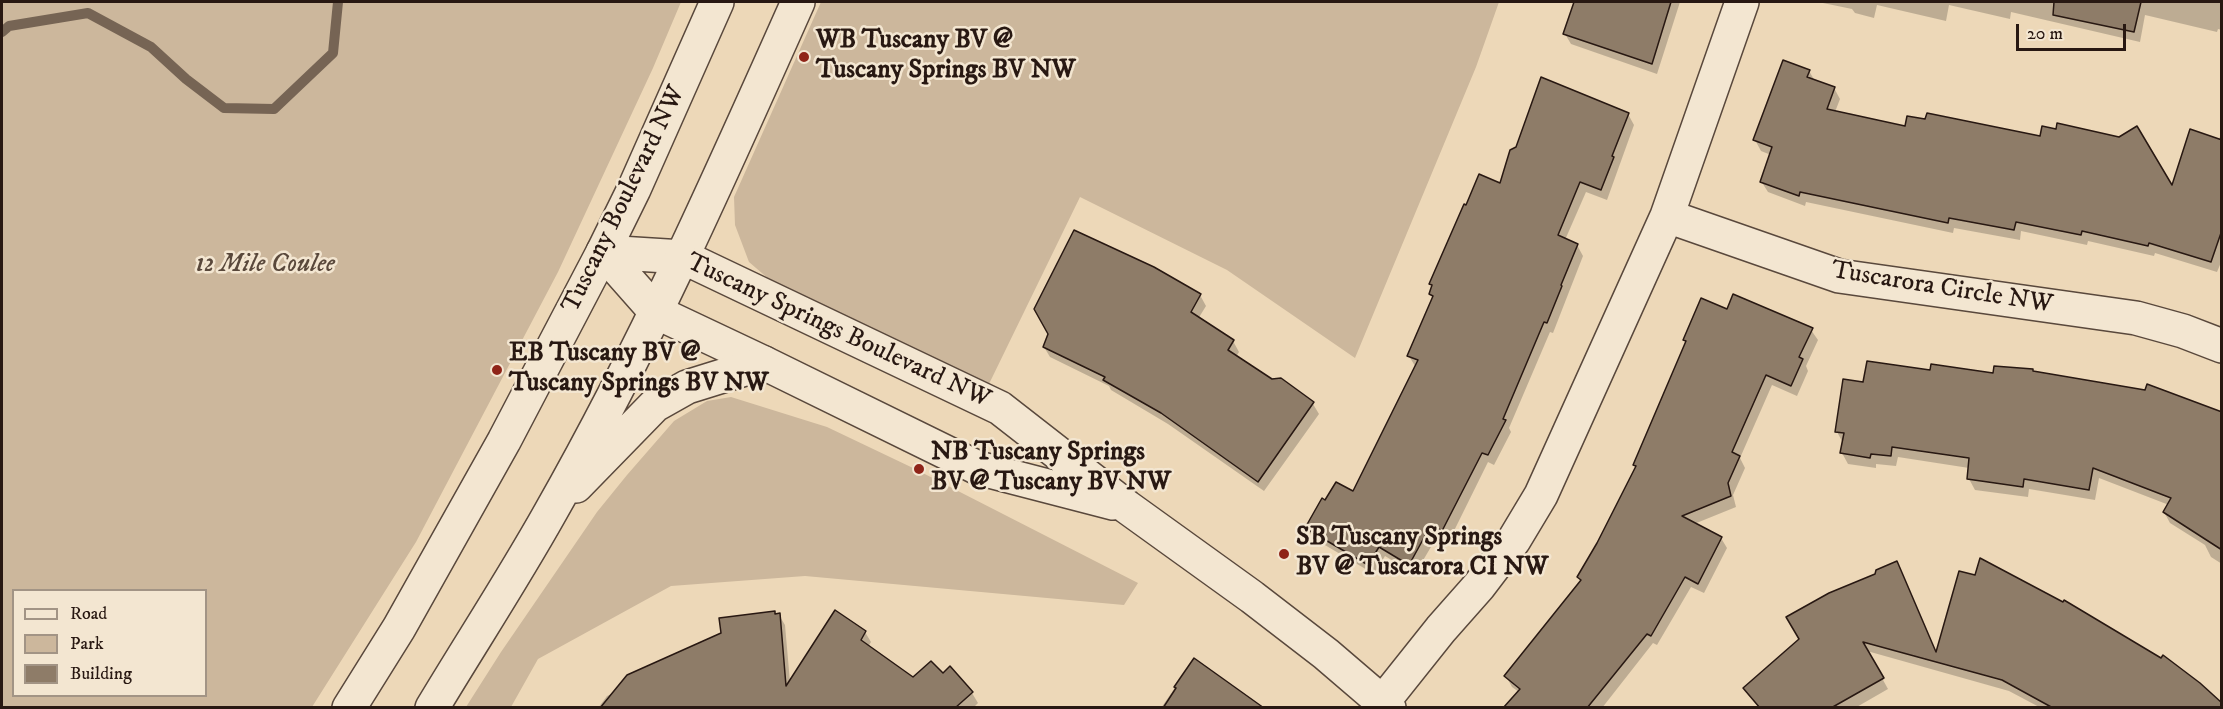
<!DOCTYPE html>
<html>
<head>
<meta charset="utf-8">
<style>
  body { margin:0 }
  #map { position:relative; width:2223px; height:709px; overflow:hidden; background:#edd8b8; font-family:"IM FELL DW Pica",serif }
  canvas { display:block }
  .frame { position:absolute; inset:0; border:3px solid #281812; pointer-events:none }
  .legend { position:absolute; left:12px; top:589px; width:195px; height:108px; box-sizing:border-box; background:#f3e6d1; border:2px solid #a29485; margin:0; padding:8px 10px; list-style:none; font-size:18px; color:#281812 }
  .legend li { display:flex; align-items:center; gap:12px; height:30px }
  .legend b { width:30px; border:2px solid #a29485 }
  .scale { position:absolute; left:2016px; top:24px; width:110px; height:27px; box-sizing:border-box; border:3px solid #281812; border-top:0; padding-left:8px; font-size:18px; line-height:21px; white-space:nowrap; color:#281812; -webkit-text-stroke:4px #f3e6d1; paint-order:stroke }
</style>
</head>
<body>
<div id="map">
<canvas width="2223" height="709"></canvas>
<div class="frame"></div>
<ul class="legend">
<li><b style="height:8px;background:#f3e6d1"></b>Road</li>
<li><b style="height:16px;background:#ccb79c"></b>Park</li>
<li><b style="height:16px;background:#8e7c68"></b>Building</li>
</ul>
<div class="scale">20 m</div>
</div>
<script>
const ctx = document.querySelector('canvas').getContext('2d');
ctx.lineJoin = 'round';
function fill(path, color) { ctx.fillStyle = color; ctx.fill(path, 'evenodd'); }
function stroke(path, color, width, dash) { ctx.strokeStyle = color; ctx.lineWidth = width; ctx.lineCap = dash ? 'butt' : 'round'; ctx.setLineDash(dash || []); ctx.stroke(path); }
function label(font, color, halo, rows, align = 'center') {
  ctx.font = font + ' "IM FELL DW Pica",serif'; ctx.lineWidth = 5; ctx.setLineDash([]); ctx.textBaseline = 'middle'; ctx.strokeStyle = halo; ctx.fillStyle = color; for (const [text, x, y, turn = 0] of rows) {
    ctx.save(); ctx.translate(x, y); ctx.rotate((+turn || 0) * Math.PI / 180); ctx.textAlign = isNaN(turn) ? turn : align; if (halo) ctx.strokeText(text, 0, 0); ctx.fillText(text, 0, 0); ctx.restore();
  }
}
fill(new Path2D(`
  M 2,2 L 681,2 L 653,68 L 558,272 L 416,542 L 312,707 L 2,707 ZM 14,590 L 206,590 L 206,696 L 14,696 Z
  M 821,2 L 1499,2 L 1476,67 L 1355,358 L 1227,270 L 1080,197 L 988,386 L 777,286 L 749,262 L 735,225 L 734,197 Z
  M 731,397 L 827,427 L 913,468 L 1138,583 L 1124,605 L 805,576 L 671,586 L 538,659 L 511,707 L 466,707 L 501,652 L 597,512 L 627,475 L 674,421 L 707,401 Z`), '#ccb79c');
fill(new Path2D(`
  M 1575,2 L 1680,2 L 1657,74 L 1571,44 L 1565,34 Z
  M 1818,2 L 2222,2 L 2222,30 L 2218,29 L 2217,32 L 2145,15 L 2140,42 L 2011,12 L 2010,19 L 1949,5 L 1946,21 L 1877,5 L 1874,18 L 1855,13 L 1852,9 Z
  M 1809,71 L 1815,81 L 1834,88 L 1840,99 L 1835,112 L 2172,188 L 2222,135 L 2222,260 L 2217,272 L 2155,253 L 2154,256 L 2088,241 L 2087,245 L 2021,231 L 2020,240 L 1954,228 L 1953,233 L 1806,202 L 1805,206 L 1768,192 L 1761,181 L 1771,155 L 1761,151 L 1755,140 Z
  M 1628,114 L 1634,125 L 1607,200 L 1586,192 L 1565,240 L 1577,245 L 1583,256 L 1553,333 L 1550,332 L 1509,428 L 1511,432 L 1494,465 L 1488,462 L 1449,541 L 1438,535 L 1415,574 L 1385,556 L 1374,574 L 1313,538 L 1307,528 L 1326,502 L 1353,494 L 1415,366 L 1409,356 L 1433,298 L 1431,294 L 1433,288 L 1431,284 L 1467,207 L 1501,185 Z
  M 1200,295 L 1206,306 L 1198,319 L 1233,341 L 1239,352 L 1236,357 L 1271,381 L 1280,380 L 1313,404 L 1319,414 L 1264,491 L 1168,424 L 1111,390 L 1109,386 L 1050,357 L 1044,347 Z
  M 1727,310 L 1811,330 L 1818,340 L 1806,366 L 1808,371 L 1797,396 L 1772,385 L 1740,458 L 1745,468 L 1733,495 L 1736,507 L 1694,524 L 1721,538 L 1727,548 L 1704,593 L 1691,587 L 1657,645 L 1653,643 L 1602,708 L 1515,708 L 1519,692 L 1512,687 L 1506,676 L 1581,582 L 1578,577 L 1598,544 L 1637,468 L 1634,464 L 1687,343 L 1685,340 Z
  M 2222,415 L 2222,564 L 2211,557 L 2205,545 L 2170,523 L 2164,512 L 2169,505 L 2099,478 L 2095,500 L 2029,489 L 2028,497 L 1975,490 L 1969,479 L 1969,468 L 1898,457 L 1896,466 L 1876,464 L 1876,468 L 1848,464 L 1842,453 L 1843,443 L 1837,432 Z
  M 1902,574 L 1937,654 L 2222,708 L 2041,708 L 2009,691 L 1867,651 L 1888,689 L 1855,708 L 1759,708 L 1745,688 Z
  M 775,615 L 779,615 L 785,625 L 790,682 L 865,632 L 871,642 L 868,647 L 913,679 L 943,675 L 972,693 L 978,703 L 973,708 L 598,708 L 607,696 Z
  M 1194,660 L 1243,708 L 1161,708 Z`), '#0003');
stroke(new Path2D(`
  M 2,32 L 9,26 L 88,13 L 151,47 L 186,79 L 224,108 L 274,109 L 333,53 L 338,2`), '#766454', 10);
const building = new Path2D(`
  M 1574,2 L 1671,2 L 1652,64 L 1563,34 Z
  M 2054,2 L 2141,2 L 2134,32 L 2053,15 Z
  M 1783,60 L 1810,70 L 1807,77 L 1835,87 L 1827,109 L 1905,126 L 1907,116 L 1925,119 L 1927,113 L 2040,136 L 2042,126 L 2056,129 L 2057,123 L 2119,137 L 2137,126 L 2172,185 L 2190,129 L 2222,140 L 2222,230 L 2211,262 L 2149,243 L 2148,246 L 2082,231 L 2081,235 L 2016,222 L 2014,230 L 1949,218 L 1948,223 L 1800,192 L 1799,196 L 1760,182 L 1772,147 L 1753,140 Z
  M 1541,77 L 1629,113 L 1612,156 L 1614,157 L 1601,190 L 1580,182 L 1558,235 L 1578,244 L 1561,285 L 1562,286 L 1547,323 L 1544,322 L 1503,419 L 1506,420 L 1488,455 L 1482,453 L 1442,531 L 1431,525 L 1409,565 L 1379,547 L 1368,565 L 1305,528 L 1322,498 L 1325,500 L 1336,482 L 1353,491 L 1418,360 L 1407,356 L 1433,296 L 1429,294 L 1432,285 L 1429,284 L 1464,204 L 1466,205 L 1479,174 L 1500,183 L 1510,150 L 1516,147 Z
  M 1074,230 L 1154,267 L 1201,294 L 1191,312 L 1234,340 L 1228,350 L 1272,379 L 1281,378 L 1314,402 L 1258,482 L 1161,413 L 1103,380 L 1105,377 L 1043,347 L 1048,334 L 1034,309 Z
  M 1733,294 L 1813,328 L 1799,357 L 1803,359 L 1791,386 L 1766,375 L 1732,452 L 1740,456 L 1728,483 L 1731,496 L 1682,516 L 1722,537 L 1698,584 L 1685,577 L 1651,636 L 1647,634 L 1587,708 L 1503,708 L 1520,689 L 1504,676 L 1581,580 L 1577,577 L 1597,543 L 1636,466 L 1633,465 L 1686,341 L 1683,340 L 1701,298 L 1727,309 Z
  M 1867,361 L 1930,370 L 1931,364 L 1993,373 L 1994,366 L 2033,369 L 2033,371 L 2145,390 L 2147,384 L 2222,412 L 2222,550 L 2163,512 L 2171,498 L 2093,468 L 2089,490 L 2024,479 L 2023,487 L 1967,479 L 1969,458 L 1892,447 L 1891,456 L 1871,454 L 1870,458 L 1840,453 L 1844,433 L 1835,432 L 1843,379 L 1863,382 Z
  M 1980,558 L 2063,602 L 2064,600 L 2161,658 L 2163,655 L 2200,683 L 2222,703 L 2222,708 L 2053,708 L 2002,680 L 1863,642 L 1884,678 L 1831,708 L 1760,708 L 1743,688 L 1799,639 L 1786,617 L 1829,593 L 1875,574 L 1876,570 L 1897,561 L 1936,652 L 1959,571 L 1975,575 Z
  M 835,610 L 866,631 L 861,640 L 913,677 L 931,661 L 943,673 L 950,666 L 973,692 L 955,708 L 600,708 L 627,675 L 721,633 L 719,618 L 775,611 L 775,614 L 780,613 L 786,686 Z
  M 1194,658 L 1264,708 L 1163,708 L 1176,688 L 1174,687 Z`);
fill(building, '#8e7c68');
stroke(building, '#281812', 1.5);
const minor = new Path2D(`
  M 1742,2 L 1667,216 L 1839,276 L 2136,318 L 2183,331 L 2222,346
  M 603,252 L 683,257 L 1000,408 L 1127,507 L 1252,597 L 1326,654 L 1389,708
  M 603,252 L 656,312 L 764,363 L 978,468 L 1113,503
  M 1378,708 L 1441,629 L 1479,586 L 1514,540 L 1541,495 L 1667,216`);
const tertiary = new Path2D(`
  M 576,486 L 655,405 L 687,387 L 764,363
  M 349,708 L 399,628 L 504,441 L 603,252 L 634,189 L 717,2
  M 432,708 C 471,643 513,579 550,513 C 644,348 721,175 798,2`);
stroke(minor, '#59483c', 36);
stroke(tertiary, '#59483c', 36);
stroke(minor, '#f3e6d1', 33);
stroke(tertiary, '#f3e6d1', 33);
for (const [x, y, r, color] of [
  [804,57,6,"#8f2418"],
  [497,370,6,"#8f2418"],
  [919,469,6,"#8f2418"],
  [1284,554,6,"#8f2418"]
]) { const dot = new Path2D(); dot.arc(x, y, r, 0, 2 * Math.PI); ctx.fillStyle = color; ctx.fill(dot); stroke(dot, '#f3e6d1', 2); }
label('bold 26px', '#281812', '#f3e6d1', [
  ["WB Tuscany BV @",816,42],
  ["Tuscany Springs BV NW",816,72],
  ["EB Tuscany BV @",509,355],
  ["Tuscany Springs BV NW",509,385],
  ["NB Tuscany Springs",931,454],
  ["BV @ Tuscany BV NW",931,484],
  ["SB Tuscany Springs",1296,539],
  ["BV @ Tuscarora CI NW",1296,569]
], 'left');
label('26px', '#281812', '#f3e6d1', [
  ["Tuscany Boulevard NW",625,200,-64],
  ["Tuscarora Circle NW",1942,289,9],
  ["Tuscany Springs Boulevard NW",838,332,25]
]);
label('italic 26px', '#59483b', '#f3e6d1', [
  ["12 Mile Coulee",265,266]
]);
</script>
</body>
</html>
